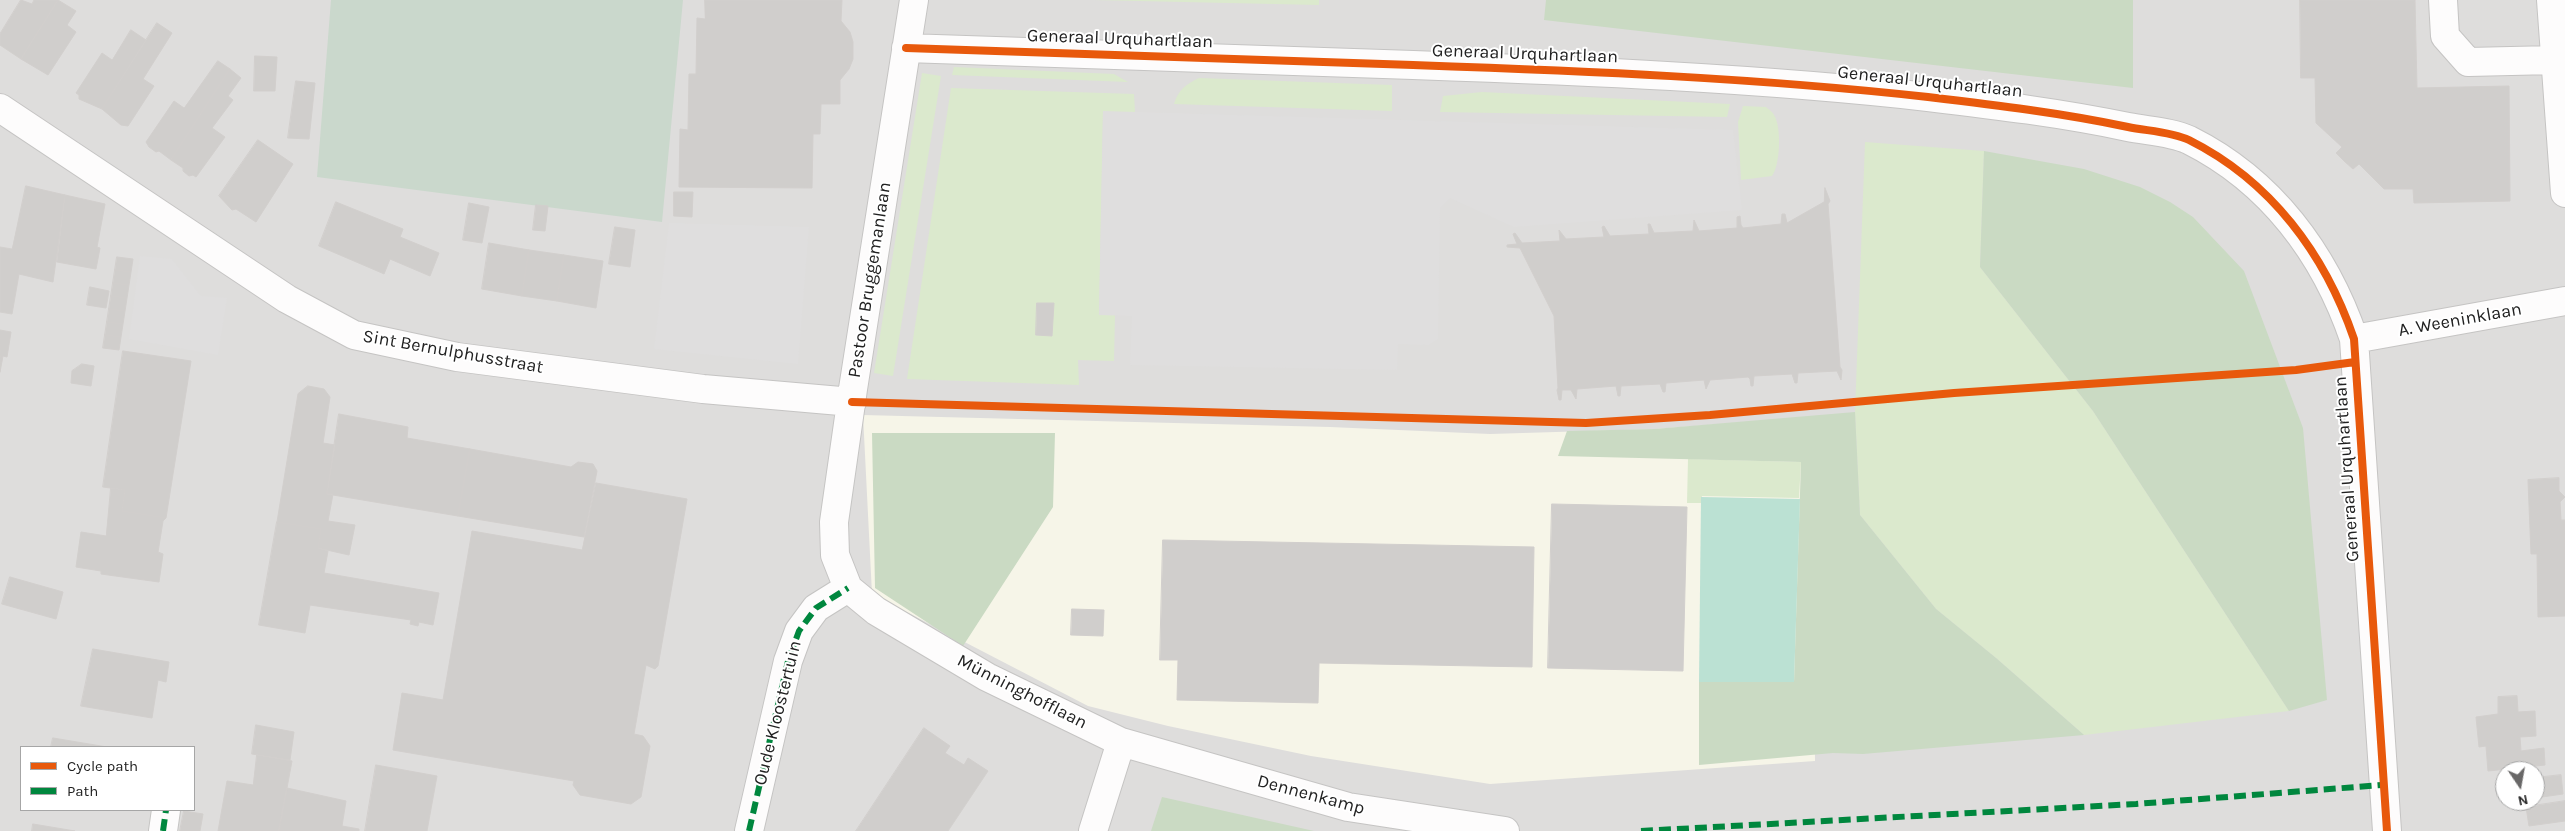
<!DOCTYPE html>
<html>
<head>
<meta charset="utf-8">
<style>
  body { margin:0 }
  #map { position:relative; width:2565px; height:831px; overflow:hidden; background:#efedeb; font-family:Karla,sans-serif }
  canvas { display:block }
  .legend { position:absolute; left:20px; top:746px; width:175px; height:65px; box-sizing:border-box; background:#fff; border:1px solid #a6a6a6; margin:0; padding:6px 9px; list-style:none; font-size:15px; color:#212121 }
  .legend li { display:flex; align-items:center; gap:10px; height:25px }
  .legend b { width:25px; border:1px solid #a6a6a6 }
  .north { position:absolute; left:2495px; top:761px; width:50px; height:50px; box-sizing:border-box; background:#fff; border:1px solid #a6a6a6; border-radius:50%; rotate:168deg; font-size:14px; font-weight:700; line-height:20px; text-align:center; color:#212121 }
  .north::after { content:''; display:block; margin:auto; width:18px; height:22px; background:#696868; clip-path:polygon(50% 0,100% 100%,50% 72%,0 100%) }
</style>
</head>
<body>
<div id="map">
<canvas width="2565" height="831"></canvas>
<ul class="legend">
<li><b style="height:6px;background:#e8590c"></b>Cycle path</li>
<li><b style="height:6px;background:#00873e"></b>Path</li>
</ul>
<div class="north">N</div>
</div>
<script>
const ctx = document.querySelector('canvas').getContext('2d');
ctx.lineJoin = 'round';
function fill(path, color) { ctx.fillStyle = color; ctx.fill(path, 'evenodd'); }
function stroke(path, color, width, dash) { ctx.strokeStyle = color; ctx.lineWidth = width; ctx.lineCap = dash ? 'butt' : 'round'; ctx.setLineDash(dash || []); ctx.stroke(path); }
function label(font, color, halo, rows, align = 'center') {
  ctx.font = font + ' Karla,sans-serif'; ctx.lineWidth = 4; ctx.setLineDash([]); ctx.textBaseline = 'middle'; ctx.strokeStyle = halo; ctx.fillStyle = color; for (const [text, x, y, turn = 0] of rows) {
    ctx.save(); ctx.translate(x, y); ctx.rotate((+turn || 0) * Math.PI / 180); ctx.textAlign = isNaN(turn) ? turn : align; if (halo) ctx.strokeText(text, 0, 0); ctx.fillText(text, 0, 0); ctx.restore();
  }
}
fill(new Path2D(`
  M 0,0 L 2565,0 L 2565,831 L 0,831 ZM 21,747 L 194,747 L 194,810 L 21,810 ZM 2505,771 L 2535,771 L 2535,801 L 2505,801 Z`), '#dedddc');
fill(new Path2D(`
  M 863,415 L 1330,427 L 1490,434 L 1655,429 L 1812,417 L 1815,761 L 1490,784 L 1311,756 L 1168,726 L 1088,706 L 872,594 Z`), '#f6f5e8');
fill(new Path2D(`
  M 1093,0 L 1319,0 L 1319,5 Z
  M 954,67 L 1114,74 L 1128,82 L 952,75 Z
  M 922,73 L 941,76 L 893,376 L 874,373 Z
  M 1199,78 L 1392,85 L 1392,111 L 1174,104 C 1178,90 1186,84 1199,78 Z
  M 951,88 L 1134,94 L 1135,112 L 1103,112 L 1099,315 L 1115,315 L 1114,361 L 1078,360 L 1079,385 L 907,379 Z
  M 1482,92 L 1730,104 L 1727,117 L 1440,112 L 1443,96 Z
  M 1743,106 L 1766,107 C 1768,109 1773,112 1774,115 C 1782,127 1780,166 1772,176 L 1741,180 L 1738,122 Z
  M 1865,142 L 1984,151 L 1980,267 L 2093,411 L 2289,711 L 2084,735 L 1996,658 L 1936,609 L 1860,515 L 1855,412 Z
  M 1688,459 L 1801,462 L 1799,498 L 1702,496 L 1701,503 L 1687,503 Z`), '#dbe9cd');
fill(new Path2D(`
  M 1546,0 L 2133,0 L 2133,88 L 1544,20 Z
  M 1984,151 L 2084,169 L 2140,187 L 2170,202 L 2193,217 L 2244,271 L 2303,428 L 2327,700 L 2289,711 L 2093,411 L 1980,267 Z
  M 1855,412 L 1860,515 L 1936,609 L 1996,658 L 2084,735 L 1863,754 L 1833,753 L 1699,765 L 1699,682 L 1794,682 L 1801,462 L 1558,456 L 1567,431 L 1654,429 Z
  M 872,433 L 1055,433 L 1053,507 L 963,646 L 875,588 Z
  M 1162,797 L 1314,831 L 1151,831 Z`), '#cadac3');
fill(new Path2D(`
  M 331,0 L 683,0 L 662,222 L 317,177 Z`), '#cad8cc');
fill(new Path2D(`
  M 1701,497 L 1800,499 L 1794,682 L 1699,682 Z`), '#bbe1d3');
fill(new Path2D(`
  M 1103,111 L 1733,130 L 1742,210 L 1514,227 L 1450,198 L 1440,208 L 1438,339 L 1429,345 L 1398,344 L 1397,370 L 1130,365 L 1132,316 L 1099,315 Z
  M 669,223 L 809,227 L 798,364 L 654,349 Z
  M 140,256 L 172,259 L 201,296 L 227,298 L 218,355 L 129,339 Z`), '#dfdede');
const building = new Path2D(`
  M 21,0 L 32,4 L 34,0 L 58,0 L 21,59 L 0,45 L 0,34 Z
  M 58,0 L 76,11 L 67,25 L 76,32 L 48,75 L 21,59 Z
  M 705,0 L 842,0 L 841,21 L 850,32 L 853,42 L 853,59 L 849,69 L 840,80 L 840,104 L 821,104 L 820,134 L 813,134 L 812,188 L 679,187 L 680,129 L 688,130 L 689,74 L 696,74 L 697,18 L 705,19 Z
  M 2300,0 L 2415,0 L 2417,88 L 2509,86 L 2510,201 L 2414,203 L 2413,189 L 2384,189 L 2359,164 L 2353,169 L 2344,161 L 2336,153 L 2342,147 L 2316,123 L 2315,78 L 2301,78 Z
  M 157,23 L 172,33 L 143,79 L 154,86 L 128,126 L 121,125 L 102,109 Z
  M 131,30 L 146,40 L 102,109 L 79,99 L 79,95 L 76,93 L 102,53 L 112,60 Z
  M 255,56 L 277,57 L 275,91 L 254,91 Z
  M 218,61 L 230,69 L 171,160 L 159,151 L 156,152 L 149,147 L 146,142 L 174,101 L 184,108 Z
  M 230,69 L 241,78 L 228,96 L 233,100 L 212,128 L 225,137 L 196,177 L 193,175 L 189,176 L 183,171 L 183,168 L 171,160 Z
  M 296,81 L 315,83 L 309,139 L 288,138 Z
  M 258,140 L 293,164 L 256,222 L 236,209 L 232,210 L 219,196 Z
  M 26,186 L 65,195 L 53,282 L 19,274 L 12,314 L 0,312 L 0,247 L 12,249 Z
  M 1825,188 L 1830,201 L 1828,204 L 1840,367 L 1842,370 L 1841,380 L 1837,371 L 1798,373 L 1797,383 L 1795,383 L 1792,374 L 1754,376 L 1753,386 L 1751,386 L 1750,379 L 1748,377 L 1710,380 L 1706,389 L 1704,380 L 1666,383 L 1665,392 L 1663,392 L 1660,384 L 1621,386 L 1620,396 L 1618,396 L 1616,386 L 1577,389 L 1576,399 L 1571,390 L 1562,390 L 1561,400 L 1559,400 L 1557,390 L 1558,388 L 1554,316 L 1520,248 L 1507,247 L 1507,245 L 1517,244 L 1513,234 L 1515,233 L 1522,243 L 1560,241 L 1559,230 L 1566,239 L 1604,237 L 1602,227 L 1604,226 L 1610,236 L 1649,234 L 1648,224 L 1650,224 L 1654,233 L 1693,231 L 1694,220 L 1699,231 L 1737,228 L 1737,217 L 1740,216 L 1741,225 L 1743,228 L 1781,224 L 1782,214 L 1785,214 L 1787,223 L 1824,202 Z
  M 674,192 L 693,192 L 692,217 L 674,216 Z
  M 65,195 L 105,204 L 97,247 L 100,248 L 96,269 L 57,262 Z
  M 336,202 L 403,229 L 400,237 L 439,253 L 430,276 L 390,259 L 384,274 L 382,273 L 319,246 Z
  M 469,203 L 489,207 L 482,243 L 463,240 Z
  M 536,205 L 548,206 L 545,231 L 533,230 Z
  M 615,227 L 635,230 L 630,267 L 609,264 Z
  M 489,243 L 529,250 L 522,296 L 482,289 Z
  M 529,250 L 564,255 L 557,301 L 522,296 Z
  M 564,255 L 603,261 L 596,308 L 557,301 Z
  M 117,257 L 133,259 L 131,272 L 115,270 Z
  M 115,270 L 131,272 L 129,285 L 113,283 Z
  M 113,283 L 129,285 L 127,298 L 111,296 Z
  M 90,287 L 109,291 L 106,308 L 87,305 Z
  M 111,296 L 127,298 L 125,311 L 109,309 Z
  M 1037,303 L 1054,303 L 1052,336 L 1036,335 Z
  M 109,309 L 125,311 L 123,324 L 107,322 Z
  M 107,322 L 123,324 L 121,337 L 105,335 Z
  M 0,330 L 11,332 L 7,357 L 3,356 L 0,372 Z
  M 105,335 L 121,337 L 119,350 L 103,348 Z
  M 123,351 L 191,361 L 166,518 L 122,511 L 125,490 L 103,487 Z
  M 82,364 L 94,366 L 91,386 L 71,383 L 72,371 Z
  M 308,386 L 324,389 L 330,397 L 323,443 L 335,445 L 327,494 L 333,494 L 328,521 L 355,525 L 349,555 L 318,548 L 321,529 L 277,522 L 298,394 Z
  M 339,414 L 408,427 L 407,438 L 470,449 L 458,516 L 327,494 Z
  M 470,449 L 571,467 L 578,462 L 593,464 L 597,471 L 584,537 L 458,516 Z
  M 2559,478 L 2559,491 L 2565,497 L 2560,502 L 2561,520 L 2565,520 L 2565,616 L 2538,617 L 2537,554 L 2531,554 L 2528,480 Z
  M 596,483 L 687,499 L 658,666 L 655,669 L 646,665 L 634,734 L 643,736 L 650,746 L 641,797 L 631,804 L 580,795 L 573,785 L 574,781 L 393,750 L 402,693 L 443,700 L 472,531 L 582,550 Z
  M 111,488 L 125,490 L 122,511 L 166,518 L 163,521 L 158,552 L 163,554 L 159,582 L 101,574 L 101,571 L 76,567 L 81,532 L 106,536 Z
  M 1552,504 L 1687,507 L 1683,671 L 1548,668 Z
  M 277,522 L 321,529 L 318,548 L 328,551 L 324,573 L 439,593 L 433,625 L 419,622 L 418,626 L 410,624 L 411,620 L 310,605 L 305,633 L 259,625 Z
  M 1163,540 L 1534,547 L 1532,667 L 1319,663 L 1318,703 L 1177,700 L 1178,660 L 1160,660 Z
  M 10,577 L 63,592 L 56,619 L 2,604 Z
  M 1072,609 L 1104,610 L 1103,636 L 1071,635 Z
  M 93,649 L 169,662 L 166,682 L 158,680 L 152,718 L 81,706 Z
  M 2517,696 L 2518,712 L 2535,711 L 2536,736 L 2520,737 L 2521,751 L 2544,748 L 2545,765 L 2488,771 L 2486,746 L 2479,747 L 2476,717 L 2498,714 L 2498,697 Z
  M 256,725 L 294,732 L 290,760 L 252,754 Z
  M 924,728 L 950,746 L 945,753 L 964,765 L 968,758 L 988,771 L 948,831 L 856,831 Z
  M 53,738 L 107,747 L 51,747 Z
  M 257,755 L 292,761 L 279,831 L 218,831 L 227,781 L 253,785 Z
  M 376,765 L 437,776 L 427,831 L 365,831 Z
  M 2561,775 L 2563,794 L 2535,798 L 2535,778 Z
  M 287,788 L 346,801 L 342,826 L 359,829 L 359,831 L 279,831 Z
  M 2565,801 L 2565,821 L 2529,826 L 2526,807 Z
  M 184,811 L 203,814 L 200,831 L 180,831 Z
  M 33,824 L 75,831 L 32,831 Z`);
fill(building, '#d0cecc');
stroke(building, '#d2cfcd', 1);
const street = new Path2D(`
  M 914,0 L 853,389 L 834,522 L 835,555 L 848,588 L 876,611 L 987,677 L 1121,742 L 1093,831
  M 2443,0 L 2445,36 L 2468,62 L 2554,60
  M 2551,0 L 2565,193
  M 906,48 C 1075,53 1244,59 1413,65 C 1585,71 1757,78 1928,97 C 1995,105 2062,113 2128,127 C 2148,131 2172,132 2189,140 C 2271,181 2325,254 2354,339 L 2387,831
  M 0,108 L 287,299 L 354,335 L 457,357 L 703,389 L 852,402
  M 2354,339 L 2565,301
  M 1121,742 L 1348,807 L 1505,831
  M 163,831 L 166,810
  M 749,831 L 788,661 L 799,631 L 816,608 L 848,588`);
stroke(street, '#c5c4c3', 30);
stroke(street, '#fdfcfc', 28);
stroke(new Path2D(`
  M 163,831 L 166,810
  M 749,831 L 788,661 L 799,631 L 816,608 L 848,588
  M 1641,831 L 2136,804 L 2382,785`), '#00873e', 6, [12, 6]);
stroke(new Path2D(`
  M 906,48 C 1075,53 1244,59 1413,65 C 1585,71 1757,78 1928,97 C 1995,105 2062,113 2128,127 C 2148,131 2172,132 2189,140 C 2271,181 2325,254 2354,339 L 2387,831
  M 852,402 L 1586,423 L 1710,415 L 1954,393 L 2296,370 L 2355,362`), '#e8590c', 8);
label('18px', '#212121', '#fff', [
  ["Generaal Urquhartlaan",1120,39,2],
  ["Generaal Urquhartlaan",1525,54,2],
  ["Generaal Urquhartlaan",1930,82,6],
  ["Pastoor Bruggemanlaan",870,280,-81],
  ["A. Weeninklaan",2460,320,-10],
  ["Sint Bernulphusstraat",453,352,10],
  ["Generaal Urquhartlaan",2347,469,-94],
  ["Münninghofflaan",1022,692,27],
  ["Oude Kloostertuin",778,713,-76],
  ["Dennenkamp",1311,795,15]
]);
</script>
</body>
</html>
